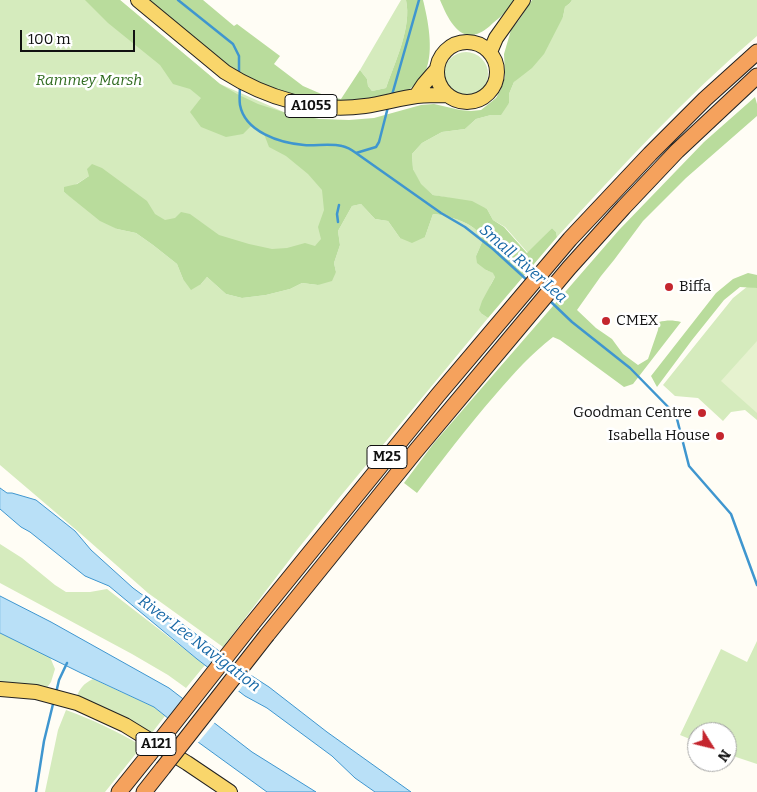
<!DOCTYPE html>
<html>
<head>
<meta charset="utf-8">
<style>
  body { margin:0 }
  #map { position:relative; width:757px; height:792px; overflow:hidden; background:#fffdf5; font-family:Bitter,serif }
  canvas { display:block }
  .north { position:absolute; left:687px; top:722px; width:50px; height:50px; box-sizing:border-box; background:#fff; border:1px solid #a0a0a0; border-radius:50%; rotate:126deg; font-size:14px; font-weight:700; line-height:20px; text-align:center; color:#111 }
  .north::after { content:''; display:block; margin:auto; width:18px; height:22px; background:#c4262e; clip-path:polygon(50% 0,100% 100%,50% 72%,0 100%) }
  .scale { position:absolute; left:20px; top:30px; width:115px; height:22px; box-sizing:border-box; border:2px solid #111; border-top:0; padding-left:6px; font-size:15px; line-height:18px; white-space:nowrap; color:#111; -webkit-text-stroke:4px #fff; paint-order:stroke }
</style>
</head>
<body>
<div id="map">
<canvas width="757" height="792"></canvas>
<div class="north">N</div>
<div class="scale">100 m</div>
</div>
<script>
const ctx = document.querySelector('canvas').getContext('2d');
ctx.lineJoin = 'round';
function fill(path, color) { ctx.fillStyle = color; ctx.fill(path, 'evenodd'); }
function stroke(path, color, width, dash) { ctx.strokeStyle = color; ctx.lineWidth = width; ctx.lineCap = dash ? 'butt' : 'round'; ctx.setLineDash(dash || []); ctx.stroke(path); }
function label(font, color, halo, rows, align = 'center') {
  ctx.font = font + ' Bitter,serif'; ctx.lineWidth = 5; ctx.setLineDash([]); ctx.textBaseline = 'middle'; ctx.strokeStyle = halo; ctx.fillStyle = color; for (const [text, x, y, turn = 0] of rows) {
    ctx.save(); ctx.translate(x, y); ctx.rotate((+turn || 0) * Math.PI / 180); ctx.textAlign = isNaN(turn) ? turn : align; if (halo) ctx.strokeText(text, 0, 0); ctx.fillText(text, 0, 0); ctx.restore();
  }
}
fill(new Path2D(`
  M 0,0 L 120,0 L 220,84 L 286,113 L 319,119 L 337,120 L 342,192 L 311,276 L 160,221 L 89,176 L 64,192 L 117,229 L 136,233 L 153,245 L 177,264 L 183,279 L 201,284 L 207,277 L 226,294 L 242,298 L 266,295 L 290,289 L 302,283 L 318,285 L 336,272 L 334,263 L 340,245 L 338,231 L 352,206 L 361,204 L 375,219 L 388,221 L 400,238 L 425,237 L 433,214 C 445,215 467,221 476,230 C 478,232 481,237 483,240 L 476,256 L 486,270 L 494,273 L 495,277 L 491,284 L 482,314 L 488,318 L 339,498 L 297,550 L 223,647 L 148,593 L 81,534 L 0,465 Z
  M 401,0 L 406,0 C 412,27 395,62 386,88 L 372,91 L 368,86 L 367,79 L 360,70 Z
  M 572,0 L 757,0 L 757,36 C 685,97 621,167 557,237 L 556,232 L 552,228 L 528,253 L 505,227 L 493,220 L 487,209 L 449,198 L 433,195 L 420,184 L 413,169 L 412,154 L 422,143 L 442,132 L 465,129 L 476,119 L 491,115 L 509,103 L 509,94 L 514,82 L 563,17 L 565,7 L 570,3 Z
  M444 74a22 22 0 1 1 44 0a22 22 0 1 1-44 0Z
  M 748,286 L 757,288 L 757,420 L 745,410 L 731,412 L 723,421 L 698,398 L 675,396 L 663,385 L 733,298 Z
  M 0,544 L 22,558 L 55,585 L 66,592 L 90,592 L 107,589 L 205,665 L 186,688 L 168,675 L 132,654 L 0,583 Z
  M 0,633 L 50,657 L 55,669 L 51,682 L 46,689 L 0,683 Z
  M 757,641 L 757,764 L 727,754 L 727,732 L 697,732 L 697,742 L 680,735 L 721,649 L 747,662 Z
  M 93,679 L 154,707 L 165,716 L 151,734 C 129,716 101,708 76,698 C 80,688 83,684 93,679 Z
  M 66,710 C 93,720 117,731 142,746 L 105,792 L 45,792 L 58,730 Z`), '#d5ebbd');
fill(new Path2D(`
  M 85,0 L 120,0 L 220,84 L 237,94 L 258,104 L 286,113 L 319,119 L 349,120 L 374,118 L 421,105 L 434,104 L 460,110 L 471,111 L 481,110 L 496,98 L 501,89 L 505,77 L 504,54 L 511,30 L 519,20 L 532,0 L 572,0 L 570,3 L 565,7 L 563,17 L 544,54 L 532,68 L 514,82 L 509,94 L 509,103 L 501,115 L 491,115 L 476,119 L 465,129 L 442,132 L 422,143 L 412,154 L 413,169 L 421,184 L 433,195 L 472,201 L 487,209 L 493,220 L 504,227 L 527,253 L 552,228 L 556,232 L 557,237 L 488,318 L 482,314 L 479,310 L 482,301 L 495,277 L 493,273 L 486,270 L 477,263 L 476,256 L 483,240 C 481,237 478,233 476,230 C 467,221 445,215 433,214 L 425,237 L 412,243 L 400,238 L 388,221 L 375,219 L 361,204 L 352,206 L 338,231 L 340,245 L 334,263 L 336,272 L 332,281 L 318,285 L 302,283 L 290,289 L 266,295 L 242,298 L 226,294 L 207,277 L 201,284 L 191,290 L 183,279 L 177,264 L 153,245 L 136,233 L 117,229 L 100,221 L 64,192 L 64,187 L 77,184 L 89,176 L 87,169 L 92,164 L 102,168 L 147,201 L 155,214 L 165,220 L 175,218 L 181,212 L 190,214 L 219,235 L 249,244 L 272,249 L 287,248 L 305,243 L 315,246 L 321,239 L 318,227 L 324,210 L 322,190 L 308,174 L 286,156 L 269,147 L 264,134 L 252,125 L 243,134 L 226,137 L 201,127 L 190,112 L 201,98 L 190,89 L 173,84 L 160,65 L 108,23 Z
  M 146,0 L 203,0 L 234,26 L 237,24 L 280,56 L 274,64 L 303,86 L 326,96 L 341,99 L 360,70 L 367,79 L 368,86 L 372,91 L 386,88 C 395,62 412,27 406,0 L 423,0 C 428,20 434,50 426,70 C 422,80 411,88 402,95 L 333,104 L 272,91 L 225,66 Z
  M 440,0 L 515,0 C 509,9 502,16 493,23 C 489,27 483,32 477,34 C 457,41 446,14 440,0 Z
  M 755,97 L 757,104 L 757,116 L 686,178 L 643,221 L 614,260 L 601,276 L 577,310 L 596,328 L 612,339 L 623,354 L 638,365 L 648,359 L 658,330 L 659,322 C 667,320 673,320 681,322 L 633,384 L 624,387 L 560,340 L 553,337 C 531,354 514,373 496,394 C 468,426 443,459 417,493 L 404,483 L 434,443 L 619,230 L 704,142 Z
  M 748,273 L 757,275 L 757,288 L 740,287 L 724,300 L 692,340 L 657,387 L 651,376 L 716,293 L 733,279 Z`), '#b9dc9c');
fill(new Path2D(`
  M 757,341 L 757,413 L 721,381 Z`), '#e6f2cf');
const water = new Path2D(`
  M 0,488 L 7,493 L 12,493 L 36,500 L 75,531 L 91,550 L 133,588 L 215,648 L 249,674 L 269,687 L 327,732 L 411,792 L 375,792 L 355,778 L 332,756 L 267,708 L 245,696 L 197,659 L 109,586 L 85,576 L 30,532 L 21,527 L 0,509 Z
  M 0,596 L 51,622 L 169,688 L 252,752 L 316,792 L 267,792 L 198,742 L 154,707 L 81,673 L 0,633 Z`);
fill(water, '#b9e0f7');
stroke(water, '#3f96cf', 1);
fill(new Path2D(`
  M 221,649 L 252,674 L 237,693 L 206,669 Z
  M 184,697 L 216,721 L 197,744 L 166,720 Z`), '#fffdf5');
stroke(new Path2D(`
  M 178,0 L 233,44 L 239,56 L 239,75
  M 240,86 C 240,92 239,99 240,105 C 245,132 280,143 304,145 C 316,146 330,143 342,146 C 347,147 352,150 356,153 L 441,213 L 465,227 L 493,249 L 528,281
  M 392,95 L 419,0
  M 356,153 L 376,147 L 379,142 L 388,107
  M 338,222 L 337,214 L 339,205
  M 549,300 L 572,322 L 630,368 L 676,415 L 689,466 L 731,514 L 757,585
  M 56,693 L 59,680 L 67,663
  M 36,792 L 44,741 L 54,700`), '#3f96cf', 2.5);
const primary = new Path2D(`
  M 138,0 L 225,72 C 266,98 316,113 365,106 C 382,104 400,98 417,96 C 428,95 438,95 448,95
  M437 72a30 30 0 1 1 60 0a30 30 0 1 1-60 0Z
  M 490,52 L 496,38 L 523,0
  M 416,96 L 424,84 L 437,69
  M 0,689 L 36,692 L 77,703 L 125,725 L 187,763 L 230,792`);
const motorway = new Path2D(`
  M 252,624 L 438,395 L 570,239 L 650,154 L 705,99 L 757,52
  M 267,635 L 414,453 L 569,268 L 624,207 L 677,151 L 757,76
  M 119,792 L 148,756
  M 144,792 L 163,768`);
stroke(primary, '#222', 16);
stroke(motorway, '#222', 17);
stroke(primary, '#f9d66b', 14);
stroke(motorway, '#f5a25d', 15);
const motorwayBridge = new Path2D(`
  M 148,756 L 252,624
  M 163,768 L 267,635`);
stroke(motorwayBridge, '#222', 17, []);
stroke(motorwayBridge, '#f5a25d', 15);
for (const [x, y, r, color] of [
  [669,287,5,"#c4262e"],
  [606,321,5,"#c4262e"],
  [702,413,5,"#c4262e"],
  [720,436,5,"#c4262e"]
]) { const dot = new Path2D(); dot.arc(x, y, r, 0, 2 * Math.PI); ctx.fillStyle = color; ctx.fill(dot); stroke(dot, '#fff', 2); }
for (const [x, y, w] of [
  [311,106,52],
  [387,457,40],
  [156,744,40]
]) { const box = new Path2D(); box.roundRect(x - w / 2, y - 11.5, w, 23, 4); ctx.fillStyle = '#fff'; ctx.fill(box); stroke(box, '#111', 1); }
label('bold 14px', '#111', null, [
  ["A1055",311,106],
  ["M25",387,457],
  ["A121",156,744]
]);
label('italic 15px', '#2f6b1f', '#fff', [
  ["Rammey Marsh",89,81]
]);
label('15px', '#111', '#fff', [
  ["Biffa",679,287],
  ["CMEX",616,321],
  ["Goodman Centre",692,413,"right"],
  ["Isabella House",710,436,"right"]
], 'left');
label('italic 16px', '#1768a6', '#fff', [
  ["Small River Lea",523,264,41],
  ["River Lee Navigation",199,644,37]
]);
</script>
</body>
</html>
